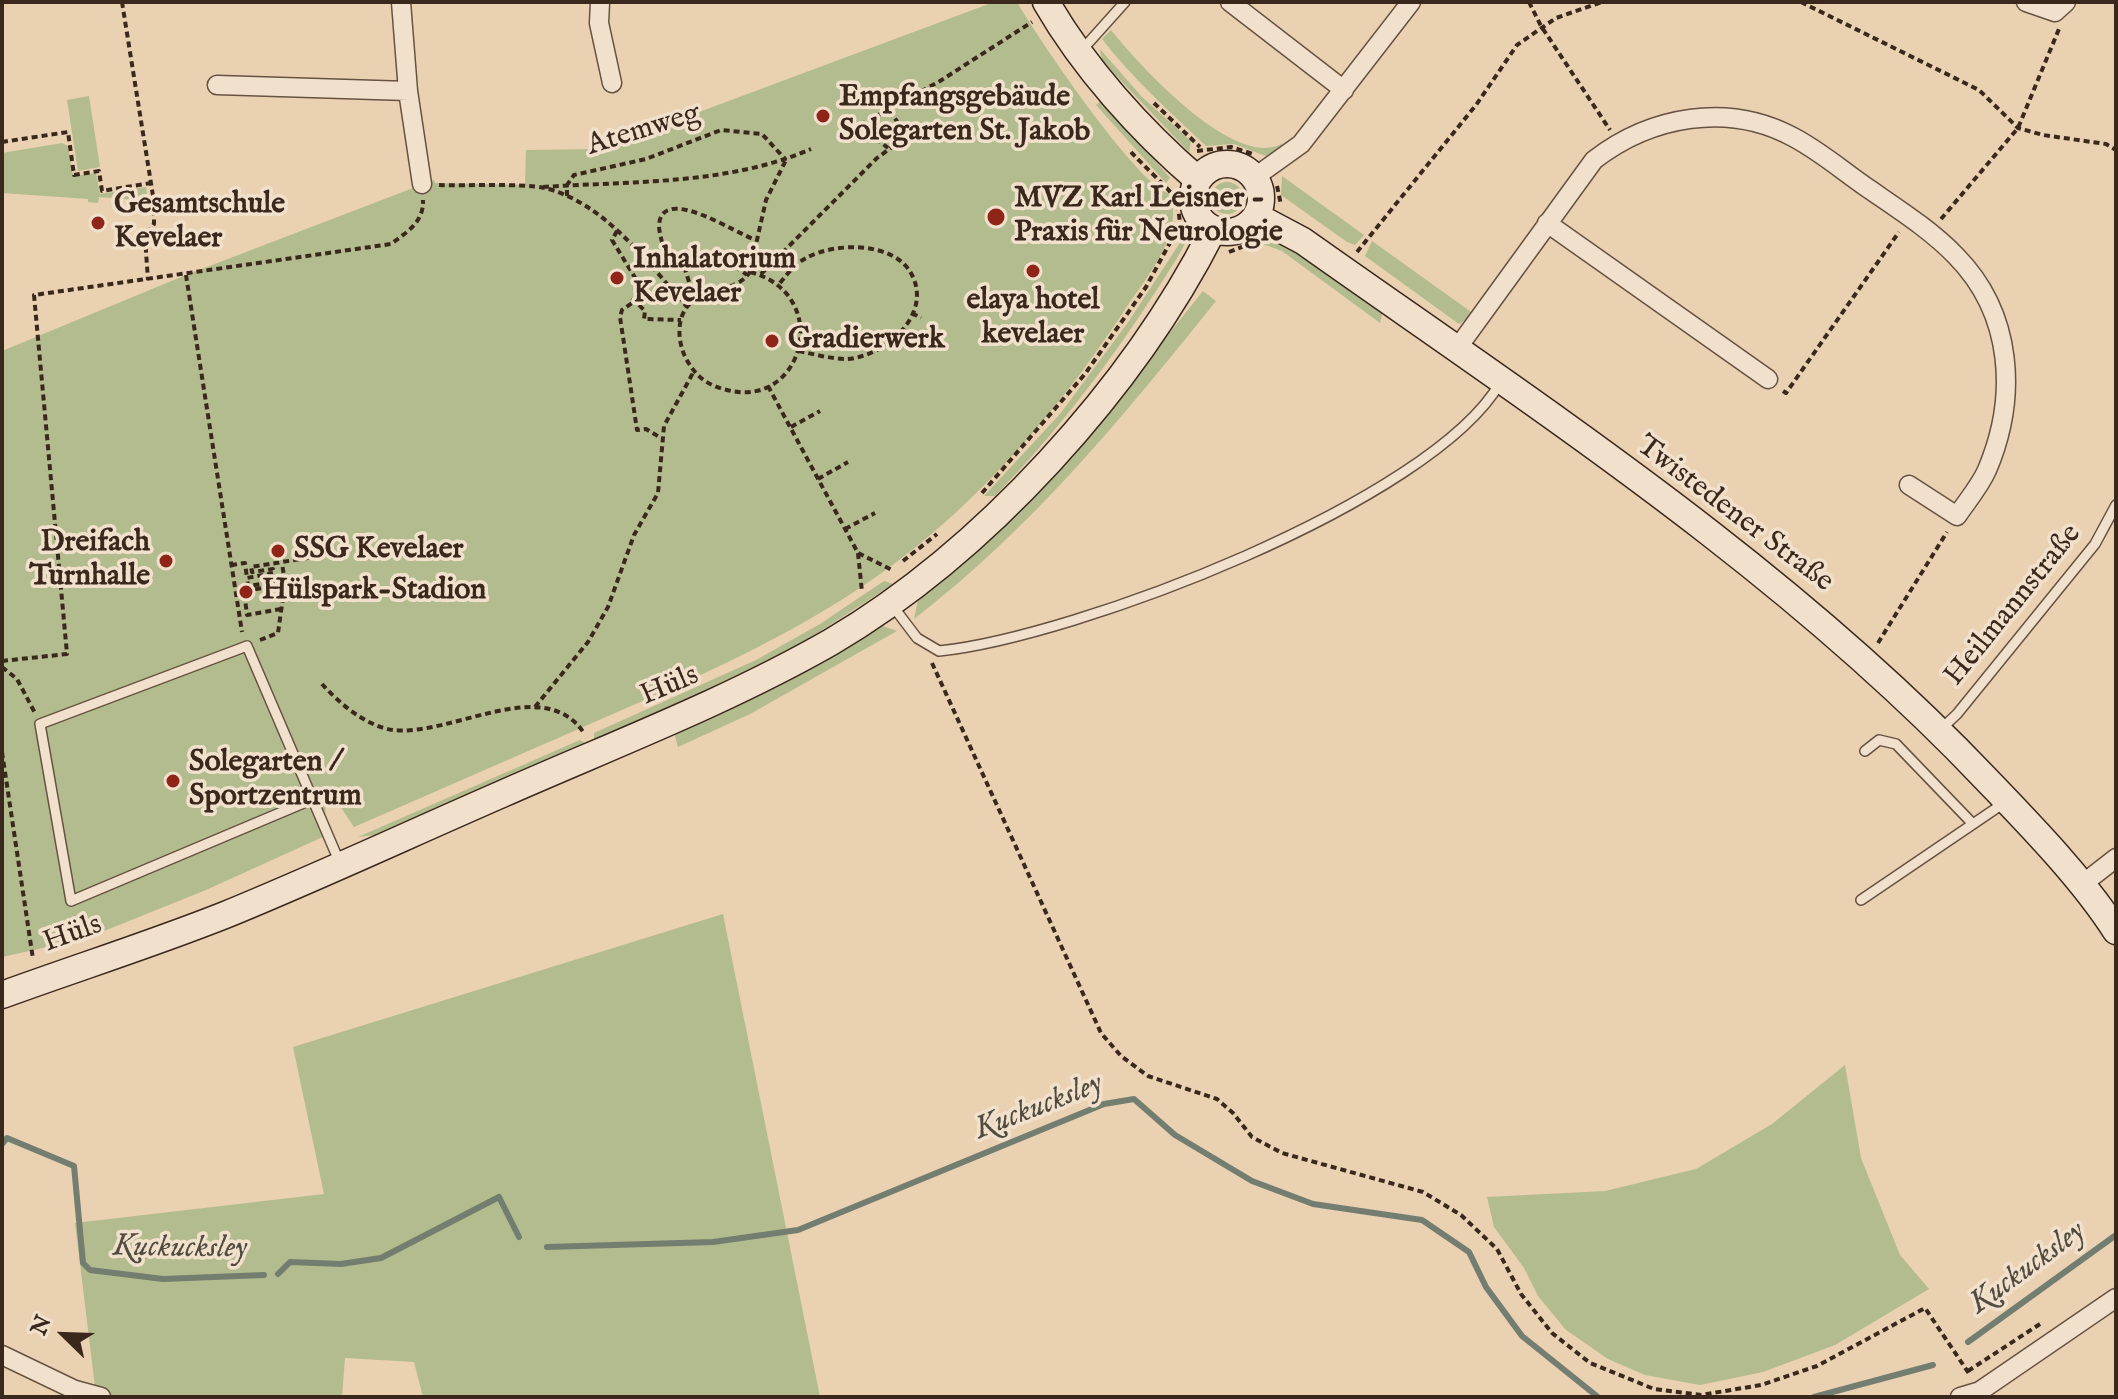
<!DOCTYPE html>
<html>
<head>
<meta charset="utf-8">
<style>
  body { margin:0 }
  #map { position:relative; width:2118px; height:1399px; overflow:hidden; background:#ead1b1; font-family:"IM FELL English",serif }
  canvas { display:block }
  .frame { position:absolute; inset:0; border:4px solid #3b281d; pointer-events:none }
  .north { position:absolute; left:24px; top:1295px; width:80px; height:80px; -webkit-text-stroke:6px #f1e1cc; paint-order:stroke; rotate:293deg; font-size:22px; font-weight:700; line-height:32px; text-align:center; color:#3b281d }
  .north::after { content:''; display:block; margin:auto; width:28px; height:36px; background:#3b281d; clip-path:polygon(50% 0,100% 100%,50% 72%,0 100%) }
</style>
</head>
<body>
<div id="map">
<canvas width="2118" height="1399"></canvas>
<div class="frame"></div>
<div class="north">N</div>
</div>
<script>
const ctx = document.querySelector('canvas').getContext('2d');
ctx.lineJoin = 'round';
function fill(path, color) { ctx.fillStyle = color; ctx.fill(path, 'evenodd'); }
function stroke(path, color, width, dash) { ctx.strokeStyle = color; ctx.lineWidth = width; ctx.lineCap = dash ? 'butt' : 'round'; ctx.setLineDash(dash || []); ctx.stroke(path); }
function label(font, color, halo, rows, align = 'center') {
  ctx.font = font + ' "IM FELL English",serif'; ctx.lineWidth = 7; ctx.setLineDash([]); ctx.textBaseline = 'middle'; ctx.strokeStyle = halo; ctx.fillStyle = color; for (const [text, x, y, turn = 0] of rows) {
    ctx.save(); ctx.translate(x, y); ctx.rotate((+turn || 0) * Math.PI / 180); ctx.textAlign = isNaN(turn) ? turn : align; if (halo) ctx.strokeText(text, 0, 0); ctx.fillText(text, 0, 0); ctx.restore();
  }
}
fill(new Path2D(`
  M 994,2 L 1017,2 C 1037,37 1136,183 1168,193 C 1188,231 1144,280 1124,311 C 1054,418 965,519 857,590 C 772,646 675,687 581,728 C 505,761 430,794 354,827 L 326,785 L 325,836 L 206,890 L 84,939 L 2,957 L 2,351 L 186,275 L 434,180 L 435,183 L 525,185 L 526,150 L 600,149 Z
  M 1111,30 C 1138,64 1236,172 1283,143 L 1271,158 L 1234,144 L 1206,146 C 1170,112 1133,79 1102,39 Z
  M 1100,49 L 1142,97 L 1191,141 L 1189,152 L 1102,61 Z
  M 89,96 L 100,167 L 78,171 L 67,100 Z
  M 1103,99 L 1170,178 L 1166,183 L 1096,105 Z
  M 62,143 L 68,146 L 73,176 L 96,173 L 100,194 L 146,187 L 148,201 L 99,197 L 98,203 L 88,202 L 88,199 L 2,193 L 2,153 Z
  M 1282,176 L 1364,235 L 1355,245 L 1347,242 L 1281,195 Z
  M1211 198a16 16 0 1 1 32 0a16 16 0 1 1-32 0Z
  M 1183,238 L 1187,240 L 1180,253 C 1126,341 1067,422 995,496 L 984,496 L 1060,414 L 1129,321 Z
  M 1271,238 L 1280,241 L 1383,311 L 1380,323 L 1282,251 L 1263,244 Z
  M 1372,241 L 1474,314 L 1459,324 L 1365,256 Z
  M 1203,291 L 1216,301 C 1124,416 1031,529 914,619 L 919,595 L 1128,385 Z
  M 884,581 L 893,584 L 793,649 L 594,741 L 594,733 L 756,660 L 820,624 Z
  M 883,626 L 897,631 L 750,714 L 678,747 L 674,732 L 870,629 Z
  M 580,740 L 587,744 L 384,834 L 358,837 Z
  M 723,914 L 820,1397 L 423,1397 L 414,1362 L 345,1358 L 342,1397 L 96,1395 L 75,1223 L 324,1194 L 293,1047 Z
  M 1845,1065 L 1861,1158 L 1900,1255 L 1929,1289 L 1835,1345 L 1763,1372 L 1700,1385 L 1645,1375 L 1608,1359 L 1566,1330 L 1538,1296 L 1524,1268 L 1494,1227 L 1487,1197 L 1605,1191 L 1696,1169 L 1772,1124 Z`), '#b3bc8e');
stroke(new Path2D(`
  M 2,1144 L 7,1138 L 74,1166 L 83,1263 L 90,1270 L 163,1279 L 264,1275
  M 547,1247 L 713,1242 L 798,1230 L 1104,1104 L 1134,1099 L 1175,1135 L 1252,1181 L 1313,1204 L 1422,1220 L 1469,1252 L 1486,1287 L 1522,1336 L 1598,1397
  M 278,1274 L 290,1262 L 341,1264 L 381,1258 L 499,1197 L 519,1237
  M 1968,1342 L 2116,1235
  M 1814,1397 L 1933,1365`), '#737e71', 6);
const lane = new Path2D(`
  M 1082,50 L 1125,2
  M 892,605 L 917,638 L 939,651 C 1075,637 1431,502 1500,383
  M 1940,730 L 1957,714 L 2095,544 L 2116,505
  M 1865,751 L 1879,740 L 1896,744 L 1973,824
  M 313,799 L 71,901 L 40,724 L 247,646 L 339,861
  M 1861,900 L 2004,803`);
const street = new Path2D(`
  M 401,2 L 408,91 L 422,184
  M 600,2 L 599,23 L 612,83
  M 1230,2 L 1344,90
  M 2026,2 L 2055,12 L 2066,2
  M 217,85 L 408,91
  M 1255,177 L 1301,144 L 1411,2
  M 1547,223 L 1768,379
  M 1456,350 L 1594,160 C 1651,116 1728,102 1793,137 C 1820,151 1844,172 1869,189 C 1898,209 1931,230 1956,256 C 2013,314 2018,397 1987,470 C 1980,486 1967,501 1957,516 L 1909,485
  M 2080,886 L 2116,858
  M 2,1355 L 75,1390 L 101,1397
  M 1960,1397 L 1980,1391 L 2116,1298`);
const secondary = new Path2D(`
  M 1046,2 C 1084,68 1140,130 1198,180
  M1193 198a34 34 0 1 1 68 0a34 34 0 1 1-68 0Z
  M 1256,216 L 1303,241 C 1539,408 1786,568 1986,779 C 2030,825 2082,878 2116,931
  M 2,995 C 76,968 152,944 225,915 C 318,877 410,834 502,794 C 613,745 726,702 831,642 C 984,552 1133,388 1213,230`);
stroke(lane, '#675242', 12);
stroke(street, '#675242', 21);
stroke(secondary, '#3b281d', 29);
stroke(new Path2D(`
  M 122,2 L 154,202 L 154,224 L 145,237 L 148,280
  M 1529,2 L 1541,26 L 1610,130
  M 1801,2 L 1979,90 L 2018,128 L 2043,135 L 2106,144 L 2116,150
  M 1154,103 L 1200,147
  M 890,110 L 905,135
  M 860,126 L 888,148
  M 851,130 L 940,81 L 1032,22
  M 2,142 L 68,132 L 74,175 L 99,171 L 102,191 L 151,183
  M 1197,151 L 1231,147 L 1253,154
  M 1131,152 C 1139,161 1173,193 1175,198 C 1181,211 1177,223 1185,234
  M 439,185 C 466,186 522,183 545,188 C 605,203 648,263 687,307
  M 1277,186 L 1281,205
  M 543,187 C 632,181 728,185 811,149
  M 567,196 L 567,185 L 574,175 L 646,159 L 721,130 L 762,134 L 786,160
  M 1941,219 L 2018,128 L 2059,29
  M 617,231 L 612,240 L 645,294 L 622,310 L 620,317 L 637,430 L 646,429 L 661,438
  M 1229,252 L 1254,242
  M 1357,252 L 1476,105 L 1517,45 L 1556,18 L 1602,2
  M 654,269 L 664,256 C 664,245 659,235 659,225 C 662,183 738,235 756,240
  M 750,271 L 766,200 L 786,160
  M 750,272 C 834,294 804,410 727,390 C 713,387 700,380 692,368 C 681,354 676,333 682,316 C 694,284 733,297 750,272 Z
  M 761,274 L 877,158 L 917,129
  M 186,275 L 242,632
  M 780,283 C 788,273 795,264 806,258 C 835,242 895,241 912,275 C 933,316 883,357 847,359 C 831,359 814,354 798,351
  M 632,298 L 645,311 L 644,319 L 681,320
  M 695,301 L 684,266 L 687,255 L 720,255 L 747,275
  M 912,313 L 921,318
  M 768,386 L 858,553 L 894,571
  M 1783,391 L 1786,393 L 1899,232
  M 791,427 L 820,411
  M 818,479 L 848,462
  M 982,493 L 1085,374 L 1146,287 L 1179,226
  M 845,529 L 875,513
  M 858,553 L 862,592
  M 903,561 L 937,534
  M 231,565 L 245,563 L 247,578
  M 281,609 L 247,615 L 244,591 L 275,586 L 275,582 L 248,586 L 247,578 L 274,573 L 273,569 L 252,572 L 251,567 L 332,554
  M 260,640 L 278,633 L 285,583 L 282,563
  M 1878,643 L 1947,532
  M 2,661 L 67,654 L 34,295 L 391,244 C 407,232 424,222 423,200
  M 932,663 L 1101,1033 L 1121,1056 L 1148,1076 L 1217,1099 L 1233,1113 L 1252,1137 L 1282,1153 L 1423,1192 L 1461,1215 L 1497,1249 L 1521,1294 L 1552,1333 L 1590,1363 L 1654,1389 L 1701,1395 L 1761,1385 L 1817,1366 L 1925,1308 L 1970,1375
  M 2,667 L 17,679 L 35,713
  M 322,684 C 340,704 366,726 393,730 C 451,737 544,673 584,733
  M 535,707 L 588,642 L 608,607 L 634,535 L 658,493 L 664,426 L 694,371
  M 2,752 L 33,959
  M 1968,1371 L 2043,1322`), '#3b281d', 4, [6, 4]);
stroke(lane, '#f1e1cc', 9);
stroke(street, '#f1e1cc', 18);
stroke(secondary, '#f1e1cc', 26);
for (const [x, y, r, color] of [
  [823,116,8,"#8f2418"],
  [996,217,10,"#8f2418"],
  [98,223,8,"#8f2418"],
  [1033,271,8,"#8f2418"],
  [617,278,8,"#8f2418"],
  [772,341,8,"#8f2418"],
  [278,551,8,"#8f2418"],
  [166,561,8,"#8f2418"],
  [246,592,8,"#8f2418"],
  [173,781,8,"#8f2418"]
]) { const dot = new Path2D(); dot.arc(x, y, r, 0, 2 * Math.PI); ctx.fillStyle = color; ctx.fill(dot); stroke(dot, '#f1e1cc', 3); }
label('bold 30px', '#3b281d', '#f1e1cc', [
  ["Empfangsgebäude",839,99],
  ["Solegarten St. Jakob",839,133],
  ["MVZ Karl Leisner -",1014,200],
  ["Praxis für Neurologie",1014,234],
  ["Gesamtschule",114,206],
  ["Kevelaer",114,240],
  ["Inhalatorium",633,261],
  ["Kevelaer",633,295],
  ["elaya hotel",1033,302,"center"],
  ["kevelaer",1033,336,"center"],
  ["Gradierwerk",788,341],
  ["Dreifach",150,544,"right"],
  ["Turnhalle",150,578,"right"],
  ["SSG Kevelaer",294,551],
  ["Hülspark-Stadion",262,592],
  ["Solegarten /",189,764],
  ["Sportzentrum",189,798]
], 'left');
label('30px', '#3b281d', '#f1e1cc', [
  ["Atemweg",644,131,-17],
  ["Twistedener Straße",1734,515,37],
  ["Heilmannstraße",2014,606,-51],
  ["Hüls",670,687,-23],
  ["Hüls",73,935,-20]
]);
label('italic 32px', '#524c40', '#f1e1cc', [
  ["Kuckucksley",1039,1108,-21],
  ["Kuckucksley",180,1249,1],
  ["Kuckucksley",2028,1269,-36]
]);
</script>
</body>
</html>
